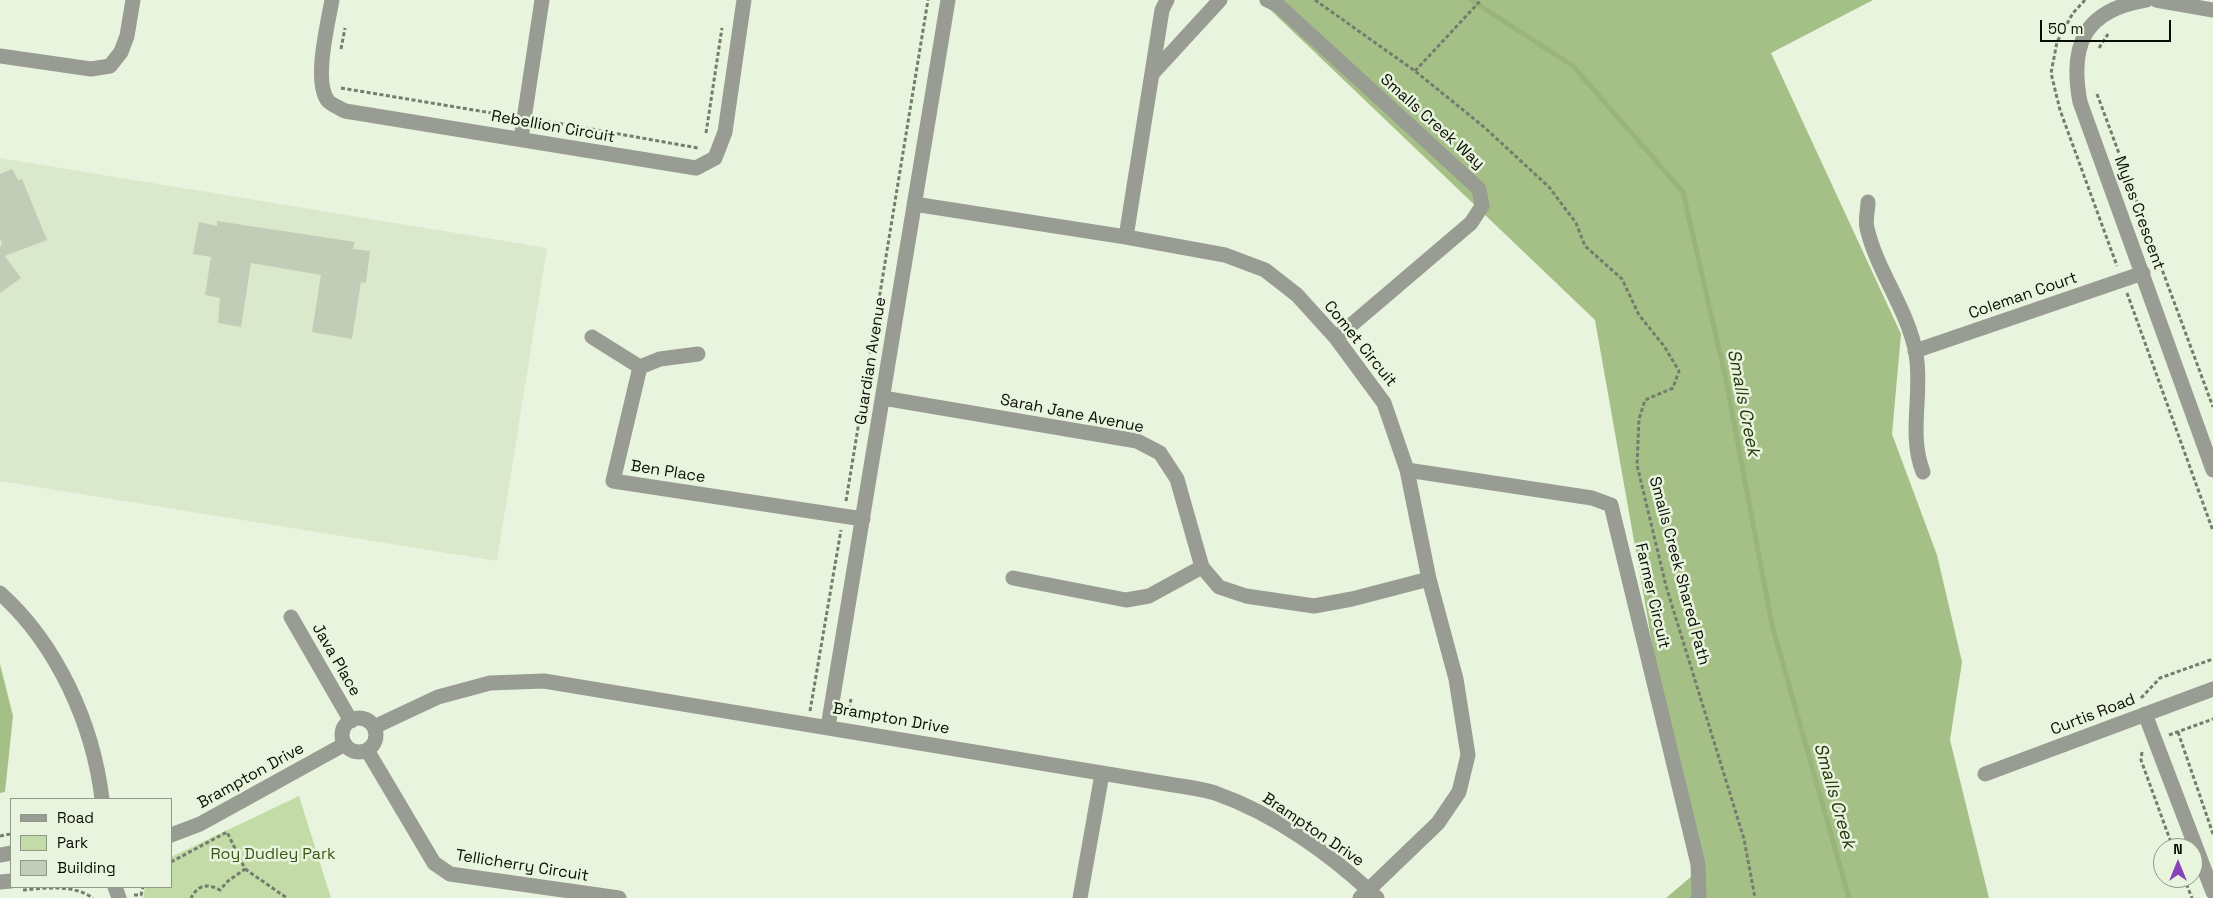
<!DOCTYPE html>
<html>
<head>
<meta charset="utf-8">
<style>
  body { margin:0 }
  #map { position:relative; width:2213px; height:898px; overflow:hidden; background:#e8f4dd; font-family:"Space Grotesk",sans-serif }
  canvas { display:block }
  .legend { position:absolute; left:10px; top:798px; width:162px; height:90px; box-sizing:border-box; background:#e8f4dd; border:1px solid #8f9887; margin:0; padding:6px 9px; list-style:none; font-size:15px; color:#0a0d06 }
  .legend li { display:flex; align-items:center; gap:10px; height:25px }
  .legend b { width:25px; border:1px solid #8f9887 }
  .north { position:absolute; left:2153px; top:838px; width:50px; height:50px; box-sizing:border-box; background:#e8f4dd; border:1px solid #8f9887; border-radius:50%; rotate:0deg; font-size:14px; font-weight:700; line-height:20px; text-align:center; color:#0a0d06 }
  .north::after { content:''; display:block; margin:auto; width:18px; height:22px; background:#8843b7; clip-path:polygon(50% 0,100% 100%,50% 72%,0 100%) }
  .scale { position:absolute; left:2040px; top:20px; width:131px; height:22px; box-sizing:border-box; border:2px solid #0a0d06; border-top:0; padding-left:6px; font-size:15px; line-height:18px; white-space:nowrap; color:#0a0d06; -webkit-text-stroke:4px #e8f4dd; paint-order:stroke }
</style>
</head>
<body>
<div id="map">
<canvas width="2213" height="898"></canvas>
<ul class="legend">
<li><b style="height:6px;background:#989c93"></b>Road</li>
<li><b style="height:14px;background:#c2dba7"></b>Park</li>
<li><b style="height:14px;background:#c2cdb7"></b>Building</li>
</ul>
<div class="north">N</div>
<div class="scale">50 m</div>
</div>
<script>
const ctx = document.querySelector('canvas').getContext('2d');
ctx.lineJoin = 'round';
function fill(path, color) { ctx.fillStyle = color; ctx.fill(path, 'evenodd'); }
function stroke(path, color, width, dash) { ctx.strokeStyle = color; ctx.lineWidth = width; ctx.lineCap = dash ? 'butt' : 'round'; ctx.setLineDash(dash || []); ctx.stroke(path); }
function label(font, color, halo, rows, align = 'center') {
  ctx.font = font + ' "Space Grotesk",sans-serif'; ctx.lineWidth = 5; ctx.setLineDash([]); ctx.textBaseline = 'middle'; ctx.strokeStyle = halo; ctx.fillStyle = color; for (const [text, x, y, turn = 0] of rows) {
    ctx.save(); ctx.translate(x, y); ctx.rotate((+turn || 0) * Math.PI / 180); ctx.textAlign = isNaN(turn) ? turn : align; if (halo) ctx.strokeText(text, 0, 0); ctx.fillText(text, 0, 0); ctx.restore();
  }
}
fill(new Path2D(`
  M 0,158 L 547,248 L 497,561 L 0,481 Z`), '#dae9cb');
fill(new Path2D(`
  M 299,796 L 331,898 L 143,898 L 145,887 L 171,887 L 171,857 Z`), '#c2dba7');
fill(new Path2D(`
  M 1260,0 L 1873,0 L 1771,53 L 1901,334 L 1892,434 L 1937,555 L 1962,662 L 1950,740 L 1989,898 L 1666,898 L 1693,875 L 1595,320 Z
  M 0,664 L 13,716 L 5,792 L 0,793 Z`), '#a5c086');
stroke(new Path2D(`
  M 1471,0 L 1573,66 L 1683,192 L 1725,375 L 1772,625 L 1849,898`), '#9ab57c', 5);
fill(new Path2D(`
  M 12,169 L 18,180 L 22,179 L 47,240 L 5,256 L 21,278 L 0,293 L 0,247 L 2,243 L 0,238 L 0,174 Z
  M 217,221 L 355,242 L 353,249 L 370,251 L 366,283 L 361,282 L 352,339 L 312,332 L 321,275 L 251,263 L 241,327 L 218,323 L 220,298 L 205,295 L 211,257 L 193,254 L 199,222 L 217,226 Z`), '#c2cdb7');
stroke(new Path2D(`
  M 1315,0 L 1415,71 L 1484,127 L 1549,187 L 1576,223 L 1585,246 L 1622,279 L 1639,315 L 1664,346 L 1679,371 L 1673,388 L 1645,400 L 1639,419 L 1637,465 L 1666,586 L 1744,839 L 1755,898
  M 2085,0 L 2073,13 L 2057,42 L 2051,73 L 2060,110 L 2117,266
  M 2099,48 L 2108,34
  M 341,49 L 345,28
  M 1415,71 L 1481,0
  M 341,88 L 510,116
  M 2097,94 L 2213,407
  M 540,120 L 698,148
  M 706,133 L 722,28
  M 2127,293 L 2213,531
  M 846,501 L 928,0
  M 2141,698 L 2160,678 L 2213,659
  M 849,709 L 851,699
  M 810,711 L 841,530
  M 2178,732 L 2213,834
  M 2169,735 L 2213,719
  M 2142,752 L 2141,760 L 2173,848
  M 0,836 L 11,834
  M 171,862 L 227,832 L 245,869 L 228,881 L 220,890 C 207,883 198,885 191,898
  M 245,869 L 287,898
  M 2184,878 L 2192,898
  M 23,890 C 47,888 72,884 93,898
  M 134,895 L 141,895 L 143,887`), '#757c6d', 3, [4, 2.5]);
stroke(new Path2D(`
  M 332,0 C 328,23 313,82 328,101 C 332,105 340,108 345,111 L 696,168 L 715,158 L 725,132 L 744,0
  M 1267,0 L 1278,5 L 1479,189 L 1482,206 L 1471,223 L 1336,338
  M 2146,0 C 2085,10 2069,44 2080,102 L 2213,470
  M 2156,0 L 2213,10
  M 0,56 L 91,69 L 110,66 L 121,52 L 127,36 L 133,0
  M 1152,74 L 1220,0
  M 521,139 L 542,0
  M 1868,202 C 1868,210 1865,220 1867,228 C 1877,272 1908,309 1916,354 C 1923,393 1908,434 1923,472
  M 914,204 L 1126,237 L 1225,255 L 1265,270 L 1297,295 L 1336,338 L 1384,403 L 1407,470 L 1429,579 L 1456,679 L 1468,755 L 1459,792 L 1438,823 L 1360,898
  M 1126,237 L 1162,10 L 1167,0
  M 592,337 L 640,367
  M 1915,351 L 2143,273
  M 640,367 L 613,481 L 863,519
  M 640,367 L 660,359 L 698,354
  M 883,398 L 1137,441 L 1160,453 L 1177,479 L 1202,567 L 1219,587 L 1246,596 L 1314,606 L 1352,599 L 1429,579
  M 1407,470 L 1592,498 L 1611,505 L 1698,864 L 1699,896 L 1698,898
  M 1013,578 L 1126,600 L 1149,596 L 1202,567
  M 0,593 C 57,644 93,724 102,799
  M 291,617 L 351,721
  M 2145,714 L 2213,892
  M342 735a17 17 0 1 1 34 0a17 17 0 1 1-34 0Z
  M 374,727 L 438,697 L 490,683 L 544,681 L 1174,785 C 1188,787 1202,789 1215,793 C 1275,814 1332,855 1377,898
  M 828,727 L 948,0
  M 367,750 L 434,863 L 450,874 L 619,898
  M 1985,774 L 2213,689
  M 171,835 L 200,824 L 345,744
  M 0,855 L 11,853
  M 0,882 L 11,881
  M 115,887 L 119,898
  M 1080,898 L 1102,774`), '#989c93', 15);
label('16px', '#0a0d06', '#e8f4dd', [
  ["Smalls Creek Way",1432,122,42],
  ["Rebellion Circuit",553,127,10],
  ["Myles Crescent",2139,213,70],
  ["Coleman Court",2023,296,-19],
  ["Comet Circuit",1360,344,51],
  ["Guardian Avenue",871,361,-81],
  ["Sarah Jane Avenue",1072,414,11],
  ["Ben Place",668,472,9],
  ["Smalls Creek Shared Path",1679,571,75],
  ["Farmer Circuit",1652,596,77],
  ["Java Place",336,660,60],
  ["Curtis Road",2093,715,-21],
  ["Brampton Drive",891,719,10],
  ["Brampton Drive",251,776,-29],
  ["Brampton Drive",1313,830,34],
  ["Tellicherry Circuit",522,866,9]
]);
label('16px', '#3c5518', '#e8f4dd', [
  ["Roy Dudley Park",273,855]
]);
label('italic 18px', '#27380e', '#e8f4dd', [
  ["Smalls Creek",1743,403,79],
  ["Smalls Creek",1834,796,74]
]);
</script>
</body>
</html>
